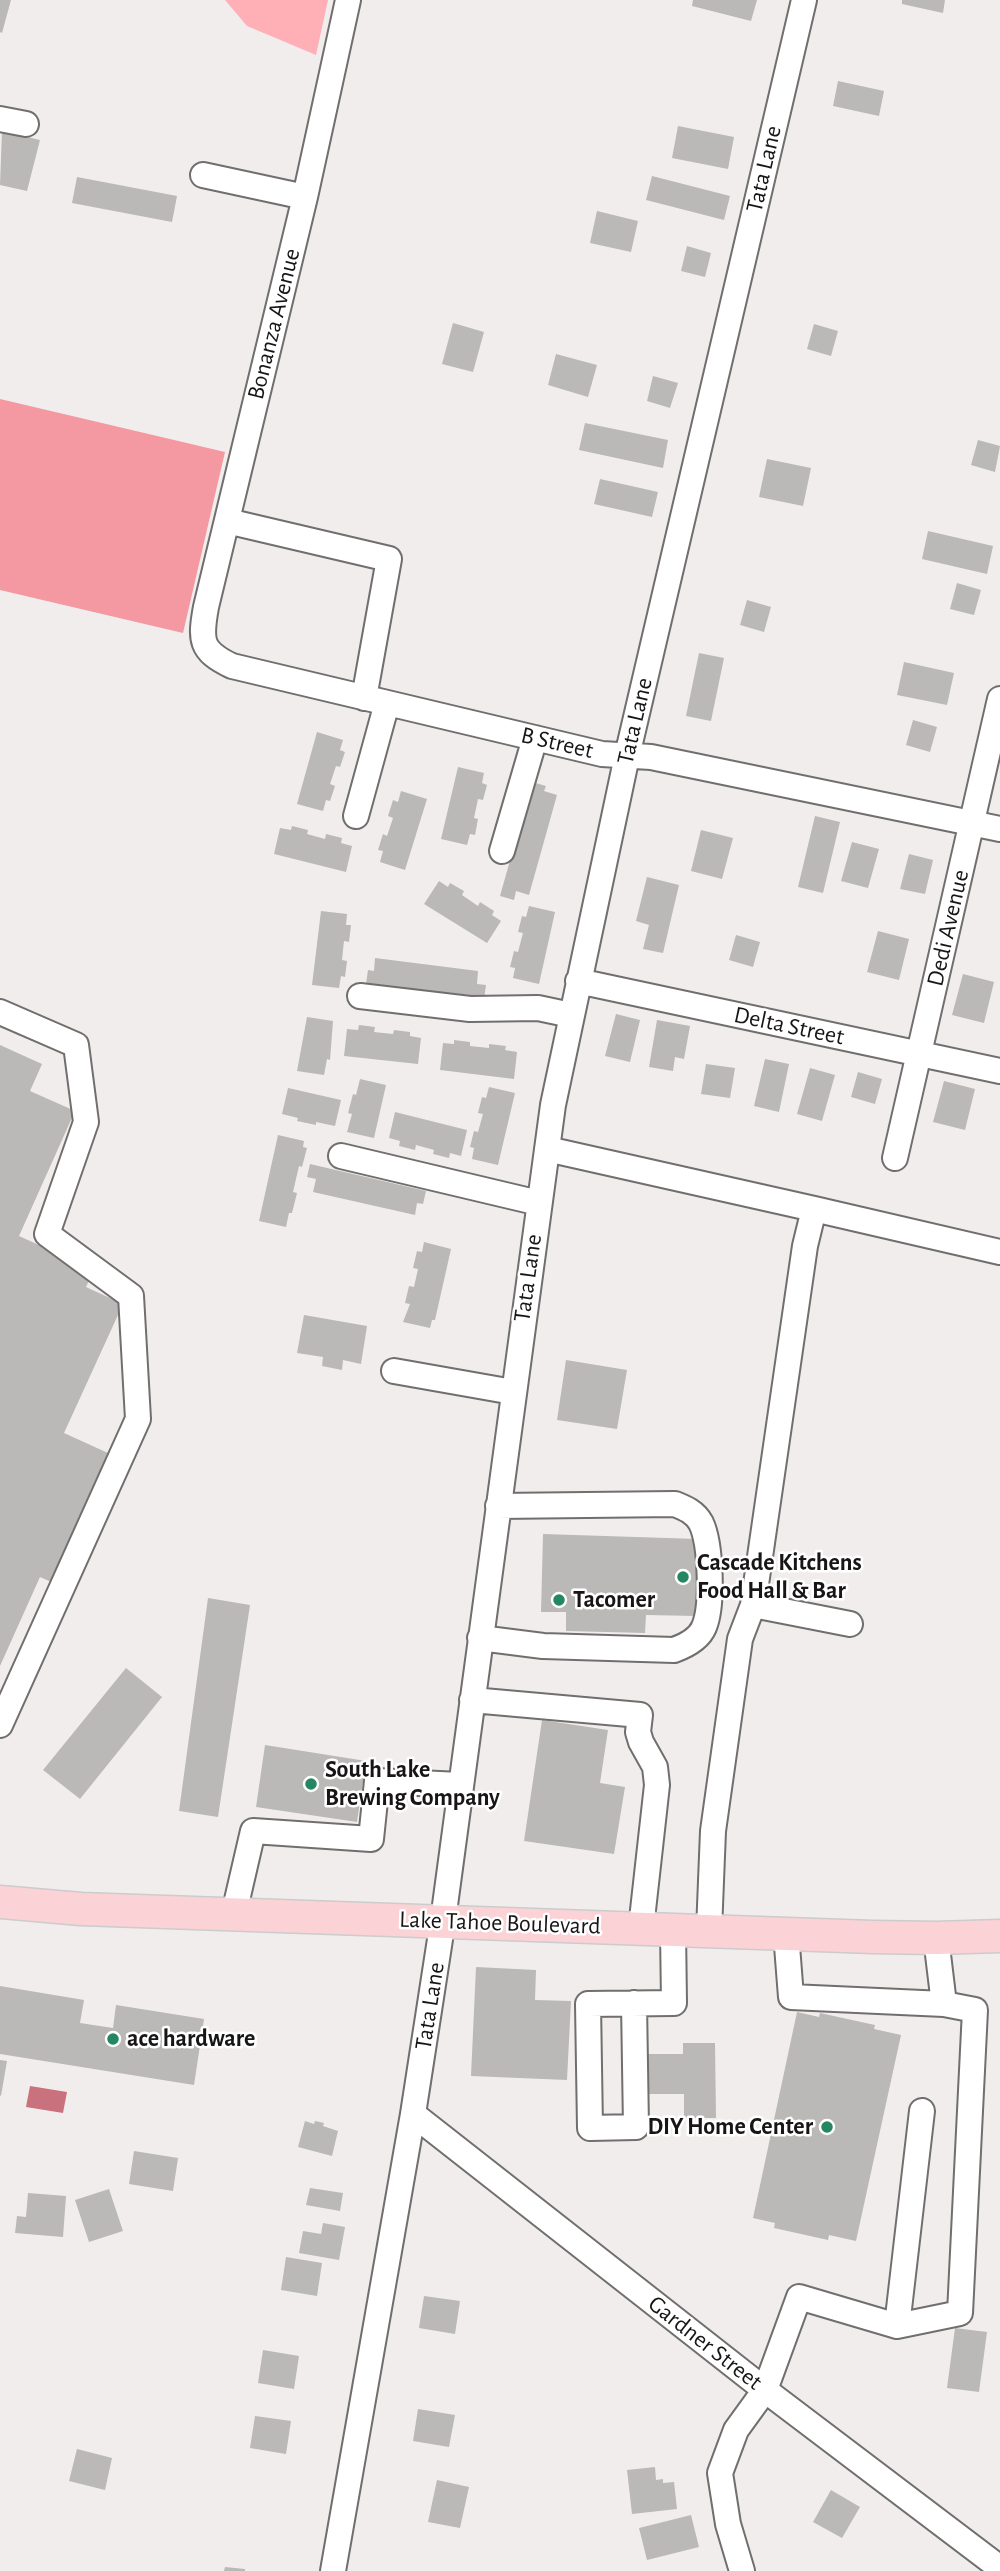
<!DOCTYPE html>
<html>
<head>
<meta charset="utf-8">
<style>
  body { margin:0 }
  canvas { display:block; background:#f1eded }
</style>
</head>
<body>
<canvas width="1000" height="2571"></canvas>
<script>
const ctx = document.querySelector('canvas').getContext('2d');
ctx.lineJoin = 'round';
function fill(path, color) { ctx.fillStyle = color; ctx.fill(path, 'evenodd'); }
function stroke(path, color, width, dash) { ctx.strokeStyle = color; ctx.lineWidth = width; ctx.lineCap = dash ? 'butt' : 'round'; ctx.setLineDash(dash || []); ctx.stroke(path); }
function label(font, color, halo, rows, align = 'center') {
  ctx.font = font + ' "Alegreya Sans",sans-serif'; ctx.lineWidth = 5; ctx.setLineDash([]); ctx.textBaseline = 'middle'; ctx.strokeStyle = halo; ctx.fillStyle = color; for (const [text, x, y, turn = 0] of rows) {
    ctx.save(); ctx.translate(x, y); ctx.rotate((+turn || 0) * Math.PI / 180); ctx.textAlign = isNaN(turn) ? turn : align; if (halo) ctx.strokeText(text, 0, 0); ctx.fillText(text, 0, 0); ctx.restore();
  }
}
fill(new Path2D(`
  M 225,0 L 328,0 L 316,55 L 247,26 Z`), '#ffafb6');
fill(new Path2D(`
  M 0,399 L 225,452 L 183,633 L 0,590 Z`), '#f498a2');
fill(new Path2D(`
  M 30,2086 L 67,2092 L 63,2113 L 26,2107 Z`), '#c9717c');
fill(new Path2D(`
  M 0,0 L 11,0 L 2,33 L 0,32 Z
  M 693,0 L 757,0 L 751,21 L 692,6 Z
  M 902,0 L 945,0 L 943,13 L 902,4 Z
  M 838,81 L 884,91 L 879,116 L 833,106 Z
  M 678,126 L 734,137 L 728,169 L 672,158 Z
  M 2,131 L 40,140 L 27,191 L 0,185 Z
  M 652,176 L 730,196 L 724,220 L 646,200 Z
  M 77,177 L 177,196 L 172,222 L 72,203 Z
  M 597,211 L 638,221 L 631,252 L 590,243 Z
  M 687,246 L 711,253 L 705,277 L 681,271 Z
  M 453,323 L 484,332 L 473,372 L 442,364 Z
  M 814,324 L 838,331 L 831,356 L 807,349 Z
  M 556,354 L 597,365 L 588,397 L 548,385 Z
  M 653,376 L 678,383 L 670,408 L 647,401 Z
  M 585,423 L 668,440 L 663,468 L 579,450 Z
  M 978,440 L 1000,446 L 995,472 L 971,465 Z
  M 767,459 L 811,468 L 803,506 L 759,497 Z
  M 600,479 L 658,492 L 652,517 L 594,504 Z
  M 928,531 L 993,546 L 987,574 L 922,559 Z
  M 957,583 L 981,590 L 974,615 L 950,609 Z
  M 747,600 L 771,607 L 764,632 L 740,625 Z
  M 699,653 L 724,658 L 711,721 L 686,716 Z
  M 904,662 L 954,673 L 947,705 L 897,695 Z
  M 913,720 L 937,727 L 930,752 L 906,745 Z
  M 317,732 L 343,740 L 340,750 L 345,752 L 340,767 L 336,766 L 330,784 L 335,786 L 330,801 L 326,800 L 323,811 L 297,804 Z
  M 458,767 L 484,773 L 482,783 L 487,785 L 483,800 L 478,799 L 474,818 L 478,819 L 475,835 L 470,834 L 467,845 L 441,839 Z
  M 532,782 L 546,786 L 544,791 L 557,795 L 529,895 L 516,891 L 514,900 L 500,896 Z
  M 401,791 L 427,799 L 405,870 L 380,862 L 383,851 L 378,850 L 383,834 L 387,836 L 393,818 L 388,816 L 393,800 L 398,802 Z
  M 815,816 L 840,822 L 823,893 L 798,887 Z
  M 292,826 L 308,830 L 307,834 L 325,839 L 326,834 L 342,838 L 341,843 L 352,846 L 346,872 L 274,854 L 280,828 L 291,830 Z
  M 701,830 L 733,838 L 722,879 L 691,871 Z
  M 852,842 L 879,849 L 868,888 L 841,881 Z
  M 909,854 L 933,860 L 925,894 L 900,889 Z
  M 647,877 L 679,885 L 663,953 L 643,949 L 649,925 L 636,921 Z
  M 439,881 L 448,887 L 450,883 L 464,891 L 462,895 L 478,906 L 480,902 L 494,911 L 492,915 L 501,921 L 487,943 L 424,904 Z
  M 529,906 L 555,912 L 539,984 L 513,978 L 515,968 L 510,967 L 514,951 L 518,952 L 523,933 L 518,932 L 522,916 L 526,917 Z
  M 321,911 L 347,914 L 346,925 L 351,925 L 349,942 L 344,941 L 342,960 L 347,961 L 345,977 L 341,976 L 339,988 L 312,985 Z
  M 878,931 L 909,939 L 899,980 L 867,972 Z
  M 736,935 L 760,942 L 753,967 L 729,960 Z
  M 375,958 L 478,971 L 477,984 L 486,985 L 484,999 L 366,984 L 368,970 L 374,971 Z
  M 963,974 L 994,982 L 984,1023 L 952,1015 Z
  M 616,1014 L 640,1020 L 630,1062 L 605,1056 Z
  M 307,1017 L 333,1021 L 330,1060 L 327,1059 L 324,1075 L 297,1071 Z
  M 657,1020 L 690,1026 L 684,1059 L 675,1057 L 673,1071 L 649,1067 Z
  M 359,1025 L 375,1027 L 374,1032 L 393,1034 L 394,1030 L 410,1032 L 410,1036 L 421,1038 L 418,1064 L 344,1056 L 347,1029 L 358,1030 Z
  M 454,1040 L 470,1042 L 470,1046 L 489,1048 L 489,1044 L 506,1046 L 505,1050 L 517,1052 L 514,1079 L 440,1070 L 443,1043 L 454,1044 Z
  M 0,1045 L 42,1064 L 30,1091 L 75,1111 L 19,1236 L 94,1270 L 86,1287 L 123,1304 L 64,1433 L 108,1453 L 78,1519 L 87,1523 L 58,1585 L 40,1577 L 0,1666 Z
  M 765,1059 L 789,1064 L 779,1112 L 754,1106 Z
  M 706,1064 L 735,1068 L 730,1098 L 701,1094 Z
  M 810,1068 L 835,1075 L 822,1121 L 797,1114 Z
  M 858,1072 L 882,1079 L 875,1104 L 851,1097 Z
  M 360,1079 L 386,1085 L 374,1138 L 347,1132 L 352,1114 L 348,1113 L 353,1094 L 356,1095 Z
  M 944,1081 L 975,1089 L 965,1130 L 933,1122 Z
  M 489,1087 L 515,1093 L 498,1165 L 472,1159 L 474,1148 L 470,1147 L 474,1131 L 478,1132 L 483,1114 L 478,1113 L 482,1097 L 486,1098 Z
  M 288,1088 L 341,1100 L 335,1126 L 316,1122 L 316,1125 L 297,1121 L 298,1118 L 282,1114 Z
  M 395,1112 L 467,1130 L 461,1156 L 450,1153 L 449,1158 L 433,1154 L 434,1150 L 416,1145 L 415,1150 L 399,1146 L 400,1141 L 389,1138 Z
  M 278,1135 L 304,1141 L 303,1147 L 307,1148 L 302,1167 L 299,1166 L 293,1192 L 297,1193 L 292,1213 L 289,1213 L 286,1227 L 259,1221 Z
  M 310,1164 L 426,1191 L 423,1204 L 417,1203 L 415,1215 L 313,1192 L 316,1179 L 307,1177 Z
  M 424,1242 L 451,1249 L 435,1320 L 432,1320 L 430,1328 L 403,1322 L 410,1304 L 405,1303 L 409,1286 L 414,1287 L 418,1269 L 413,1268 L 417,1251 L 422,1252 Z
  M 304,1315 L 367,1326 L 361,1364 L 343,1360 L 342,1370 L 322,1366 L 323,1357 L 297,1353 Z
  M 566,1360 L 627,1370 L 617,1429 L 557,1420 Z
  M 543,1534 L 698,1539 L 697,1616 L 646,1615 L 645,1633 L 566,1631 L 566,1612 L 541,1612 Z
  M 208,1598 L 250,1605 L 218,1817 L 179,1811 Z
  M 126,1668 L 162,1697 L 80,1799 L 43,1770 Z
  M 542,1720 L 608,1730 L 600,1783 L 625,1787 L 614,1854 L 524,1841 Z
  M 265,1745 L 366,1761 L 357,1822 L 256,1807 Z
  M 476,1967 L 536,1970 L 535,2000 L 571,2001 L 567,2080 L 471,2076 Z
  M 0,1986 L 84,2000 L 80,2023 L 113,2028 L 116,2005 L 204,2019 L 194,2085 L 0,2054 Z
  M 797,2012 L 819,2017 L 820,2013 L 875,2025 L 874,2029 L 901,2035 L 856,2241 L 829,2235 L 828,2240 L 774,2228 L 775,2223 L 753,2218 Z
  M 683,2043 L 715,2043 L 716,2118 L 684,2118 L 684,2094 L 647,2094 L 646,2054 L 683,2054 Z
  M 0,2060 L 7,2061 L 1,2096 L 0,2095 Z
  M 305,2121 L 314,2124 L 315,2121 L 324,2123 L 323,2126 L 338,2131 L 332,2156 L 298,2147 Z
  M 134,2151 L 178,2158 L 173,2191 L 129,2184 Z
  M 310,2188 L 343,2193 L 340,2211 L 306,2205 Z
  M 109,2189 L 123,2231 L 89,2242 L 75,2200 Z
  M 28,2193 L 66,2196 L 63,2237 L 15,2233 L 17,2216 L 26,2217 Z
  M 323,2223 L 345,2227 L 339,2260 L 299,2253 L 303,2231 L 321,2234 Z
  M 286,2257 L 322,2263 L 317,2296 L 281,2290 Z
  M 424,2296 L 460,2301 L 455,2334 L 419,2328 Z
  M 955,2328 L 987,2332 L 979,2392 L 947,2388 Z
  M 263,2350 L 299,2356 L 294,2389 L 258,2383 Z
  M 418,2409 L 455,2415 L 449,2447 L 413,2441 Z
  M 255,2416 L 291,2421 L 286,2454 L 250,2448 Z
  M 77,2449 L 112,2458 L 105,2490 L 69,2481 Z
  M 655,2467 L 656,2480 L 663,2479 L 663,2483 L 674,2482 L 677,2509 L 632,2514 L 627,2470 Z
  M 437,2480 L 469,2487 L 460,2528 L 428,2522 Z
  M 831,2490 L 860,2507 L 842,2538 L 813,2522 Z
  M 691,2515 L 699,2547 L 647,2560 L 639,2528 Z
  M 225,2567 L 245,2569 L 245,2571 L 224,2571 Z`), '#bbb8b8');
const minor = new Path2D(`
  M 348,0 L 305,197 L 206,607 C 200,640 200,651 232,666 L 602,754 L 651,757 L 1000,829
  M 0,119 L 26,124
  M 203,175 L 305,197
  M 227,521 L 389,559 L 364,698
  M 356,816 L 387,703
  M 502,851 L 535,738
  M 578,981 L 1000,1071
  M 360,996 L 470,1009 L 538,1008 L 571,1015
  M 0,1012 L 76,1045 L 86,1122 L 47,1234 L 131,1296 L 138,1419 L 0,1725
  M 547,1149 L 814,1209 L 805,1246 L 753,1605
  M 341,1156 L 539,1203
  M 895,1158 L 1000,699
  M 814,1209 L 1000,1252
  M 394,1371 L 513,1392
  M 480,1638 L 543,1646 L 674,1650 C 685,1646 699,1639 704,1627 C 713,1606 711,1544 701,1523 C 695,1512 685,1508 675,1504 L 498,1506
  M 472,1700 L 640,1715 L 638,1732 L 641,1742 L 655,1767 L 657,1785 L 641,1928
  M 234,1913 L 253,1831 L 371,1839 L 377,1781 L 460,1785
  M 709,1931 L 713,1831 L 740,1639 L 753,1605 L 850,1624
  M 786,1933 L 791,1997 L 944,2004
  M 634,2003 L 636,2127 L 590,2128 L 588,2004 L 674,2003 L 673,1930
  M 922,2111 L 897,2326 L 960,2313 L 975,2010 L 944,2004 L 936,1938
  M 413,2114 L 765,2390 L 1000,2568
  M 333,2571 L 413,2114 L 443,1920 L 553,1105 L 627,756 L 804,0
  M 742,2571 L 728,2524 L 720,2473 L 736,2430 L 765,2390 L 799,2297 L 897,2326`);
const major = new Path2D(`
  M 0,1902 L 81,1909 L 873,1937 L 936,1938 L 1000,1936`);
stroke(minor, '#716e6e', 28);
stroke(major, '#ccc', 35);
stroke(minor, '#fff', 24);
stroke(major, '#fbd2d6', 32);
for (const [x, y, r, color] of [
  [683,1577,7,"#248761"],
  [559,1600,7,"#248761"],
  [311,1784,7,"#248761"],
  [113,2039,7,"#248761"],
  [827,2127,7,"#248761"]
]) { const dot = new Path2D(); dot.arc(x, y, r, 0, 2 * Math.PI); ctx.fillStyle = color; ctx.fill(dot); stroke(dot, '#fff', 2.5); }
label('24px', '#171515', '#fff', [
  ["Tata Lane",764,169,-77],
  ["Bonanza Avenue",274,324,-76],
  ["Tata Lane",635,721,-77],
  ["B Street",557,743,13],
  ["Dedi Avenue",948,928,-77],
  ["Delta Street",789,1026,12],
  ["Tata Lane",528,1278,-82],
  ["Lake Tahoe Boulevard",500,1923,2],
  ["Tata Lane",430,2006,-81],
  ["Gardner Street",705,2343,38]
]);
label('bold 24px', '#171515', '#fff', [
  ["Cascade Kitchens",697,1563],
  ["Food Hall & Bar",697,1591],
  ["Tacomer",573,1600],
  ["South Lake",325,1770],
  ["Brewing Company",325,1798],
  ["ace hardware",127,2039],
  ["DIY Home Center",813,2127,"right"]
], 'left');
</script>
</body>
</html>
